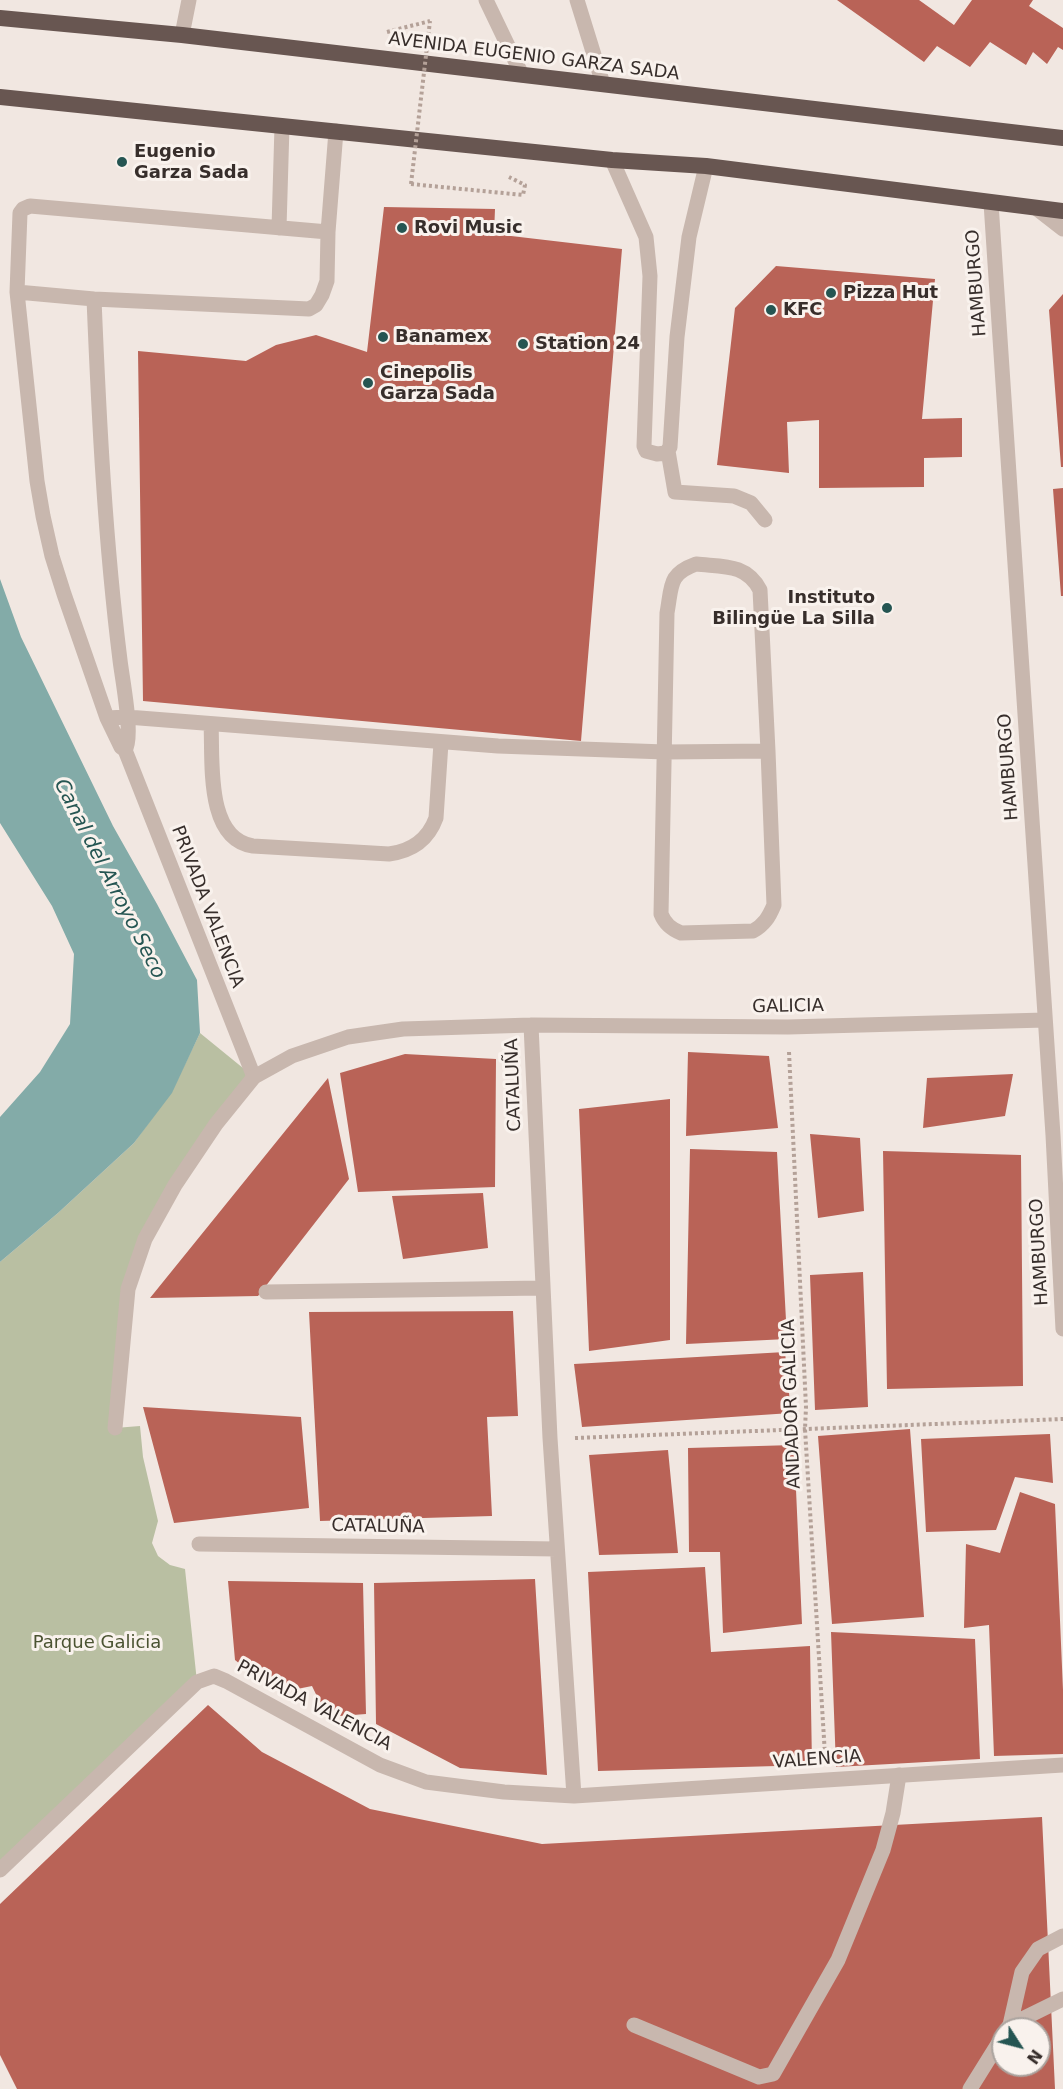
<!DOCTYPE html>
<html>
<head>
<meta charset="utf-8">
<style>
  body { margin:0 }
  #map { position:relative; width:1063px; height:2089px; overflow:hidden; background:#f1e7e1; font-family:"DejaVu Sans",sans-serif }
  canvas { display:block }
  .north { position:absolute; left:991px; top:2017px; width:60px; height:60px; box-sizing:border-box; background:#f9f2ed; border:2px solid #aba49f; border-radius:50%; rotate:126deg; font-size:16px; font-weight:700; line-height:24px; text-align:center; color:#372e2b }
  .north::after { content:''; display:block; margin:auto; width:21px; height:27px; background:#255552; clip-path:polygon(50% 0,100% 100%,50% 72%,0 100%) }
</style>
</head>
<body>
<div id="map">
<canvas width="1063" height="2089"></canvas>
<div class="north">N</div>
</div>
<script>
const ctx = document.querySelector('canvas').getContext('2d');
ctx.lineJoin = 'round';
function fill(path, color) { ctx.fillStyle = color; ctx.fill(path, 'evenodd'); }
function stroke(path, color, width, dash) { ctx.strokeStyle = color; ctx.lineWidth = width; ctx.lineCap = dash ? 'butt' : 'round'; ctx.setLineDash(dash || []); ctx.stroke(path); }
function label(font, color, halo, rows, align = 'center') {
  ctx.font = font + ' "DejaVu Sans",sans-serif'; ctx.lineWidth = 6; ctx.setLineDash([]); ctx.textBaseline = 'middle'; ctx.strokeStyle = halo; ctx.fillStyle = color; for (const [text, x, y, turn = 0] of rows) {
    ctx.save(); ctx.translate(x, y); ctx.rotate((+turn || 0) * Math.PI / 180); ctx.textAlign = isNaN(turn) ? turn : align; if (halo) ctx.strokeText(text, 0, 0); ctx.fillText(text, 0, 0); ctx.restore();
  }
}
fill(new Path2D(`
  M 200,1033 L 254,1077 L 175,1185 L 128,1289 L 115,1428 L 140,1426 L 143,1457 L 158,1521 L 152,1543 L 158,1556 L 170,1565 L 185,1569 L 197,1682 L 0,1870 L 0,1262 L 58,1213 L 134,1143 L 173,1089 Z`), '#b9bfa2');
fill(new Path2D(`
  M 0,579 L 21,637 L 113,826 L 157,904 L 197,980 L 200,1033 L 172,1093 L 134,1143 L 58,1213 L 0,1262 L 0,1117 L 40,1072 L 70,1024 L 74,954 L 52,906 L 0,823 Z`), '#83aba8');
fill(new Path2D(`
  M 837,0 L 919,0 L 954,25 L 972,0 L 1033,0 L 1029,6 L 1063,28 L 1063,50 L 1058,47 L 1047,64 L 1033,52 L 1026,65 L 990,42 L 970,67 L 937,46 L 924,62 Z
  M 384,207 L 495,209 L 494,234 L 622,249 L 581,741 L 143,701 L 138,351 L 246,361 L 276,345 L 316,335 L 367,352 Z
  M 776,266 L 935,279 L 922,419 L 962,418 L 962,457 L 924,458 L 924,487 L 819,488 L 819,420 L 787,422 L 789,473 L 717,465 L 735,308 Z
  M 1063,294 L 1063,467 L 1061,467 L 1049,310 Z
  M 1063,488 L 1063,596 L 1061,596 L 1053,489 Z
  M 688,1052 L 769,1056 L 778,1128 L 686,1136 Z
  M 405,1054 L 496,1059 L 495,1187 L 358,1192 L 340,1073 Z
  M 1013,1074 L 1005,1116 L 923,1128 L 927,1078 Z
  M 328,1078 L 349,1179 L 258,1296 L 150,1298 Z
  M 670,1099 L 670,1340 L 589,1351 L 579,1109 Z
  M 810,1134 L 860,1138 L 864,1211 L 818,1218 Z
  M 690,1149 L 777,1152 L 787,1339 L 686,1344 Z
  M 883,1151 L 1021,1155 L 1023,1386 L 887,1389 Z
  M 483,1193 L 488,1248 L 403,1259 L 392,1196 Z
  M 863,1272 L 868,1407 L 815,1410 L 810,1275 Z
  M 513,1311 L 518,1416 L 487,1417 L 492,1516 L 320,1521 L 309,1312 Z
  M 785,1352 L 791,1413 L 582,1427 L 574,1364 Z
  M 143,1407 L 301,1417 L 309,1508 L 174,1523 Z
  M 910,1429 L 924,1617 L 832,1624 L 818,1436 Z
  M 1050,1434 L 1053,1483 L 1015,1477 L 996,1530 L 926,1532 L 921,1439 Z
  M 794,1445 L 802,1624 L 723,1633 L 720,1552 L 689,1552 L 688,1448 Z
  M 668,1450 L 678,1553 L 599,1555 L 589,1455 Z
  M 1020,1492 L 1055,1504 L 1063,1690 L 1063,1754 L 994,1756 L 989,1625 L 964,1628 L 966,1544 L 1000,1553 Z
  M 705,1567 L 711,1652 L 810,1646 L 812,1765 L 598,1771 L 588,1572 Z
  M 535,1579 L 547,1775 L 460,1768 L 376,1724 L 374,1583 Z
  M 228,1581 L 363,1583 L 366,1714 L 327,1717 L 312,1686 L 297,1689 L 266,1685 L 235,1660 Z
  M 831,1632 L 975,1639 L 980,1759 L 836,1767 Z
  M 208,1705 L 262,1752 L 370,1809 L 542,1844 L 1042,1817 L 1055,2089 L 17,2089 L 0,2055 L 0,1904 ZM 1003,2029 L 1039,2029 L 1039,2065 L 1003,2065 Z`), '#b96357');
stroke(new Path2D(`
  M 387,32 L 430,21
  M 411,184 L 523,195 L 525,185 L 509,177
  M 789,1052 L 806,1407 L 805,1429 L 825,1755
  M 575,1438 L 1063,1419`), '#b4a198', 4, [3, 3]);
stroke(new Path2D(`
  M 486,0 L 522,75
  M 577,0 L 603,84
  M 182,35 L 189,0
  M 612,160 L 646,237 L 650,276 L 644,446 L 646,451 L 657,454 L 666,453 L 670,447 L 677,337 L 689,237 L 706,166
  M 279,228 L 282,126
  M 17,292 L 94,299 L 309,309 L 316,305 L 322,295 L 327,281 L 328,232 L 336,131
  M 94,299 C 99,420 105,540 120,660 C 122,678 134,738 125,750
  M 668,451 L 675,492 L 734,496 L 751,503 L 765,520
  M 696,564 C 722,567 746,563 760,590 L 768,751 L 774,905 C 769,917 764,925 753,931 L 681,933 C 671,929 665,924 661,914 L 667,613 C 672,586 668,574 696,564 Z
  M 107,718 L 127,717 L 498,746 L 665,752 L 768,751
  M 211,724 C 213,760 205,839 253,846 L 389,854 C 412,851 428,840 436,818 L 441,743
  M 254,1077 L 125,750 L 121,747 L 107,718 L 64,594 L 52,556 L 43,516 L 37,481 L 17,292 L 20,213 L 23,209 L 30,206 L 328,232
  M 634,2025 L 759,2077 L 773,2074 L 838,1960 L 883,1850 L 893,1813 L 899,1775
  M 1010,2025 L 1022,1972 L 1038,1949 L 1063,1936
  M 1007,2029 L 1010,2025 L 1063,1999
  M 970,2089 L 1003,2036`), '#c8b7ae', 15);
stroke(new Path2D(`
  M 991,203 L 1053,1135 L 1063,1329
  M 1036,208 L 1063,229
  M 531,1025 L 550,1438 L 574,1796
  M 266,1292 L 542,1288
  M 115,1428 L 128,1289 L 145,1239 L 175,1185 L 216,1124 L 254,1077 L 292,1056 L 348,1037 L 403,1029 L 531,1025 L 788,1027 L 1045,1020
  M 199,1544 L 557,1549
  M 0,1870 L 197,1682 L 214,1676 L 226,1681 L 380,1765 L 426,1782 L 504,1792 L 574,1796 L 1063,1765`), '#c8b7ae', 15);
stroke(new Path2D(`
  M 0,18 L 182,35 L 1063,138
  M 0,97 L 612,160 L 706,166 L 1063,211`), '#685651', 16);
stroke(new Path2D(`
  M 411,184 L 430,21`), '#b4a198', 4, [3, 3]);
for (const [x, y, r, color] of [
  [122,162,6,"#255552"],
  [402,228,6,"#255552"],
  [831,293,6,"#255552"],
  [771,310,6,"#255552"],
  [383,337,6,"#255552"],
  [523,344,6,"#255552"],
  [368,383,6,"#255552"],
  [887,608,6,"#255552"]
]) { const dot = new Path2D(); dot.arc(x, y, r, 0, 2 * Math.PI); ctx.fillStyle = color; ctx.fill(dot); stroke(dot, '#f9f2ed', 2); }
label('18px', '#372e2b', '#f9f2ed', [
  ["AVENIDA EUGENIO GARZA SADA",534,57,7],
  ["HAMBURGO",977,283,-94],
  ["HAMBURGO",1009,767,-94],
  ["PRIVADA VALENCIA",207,907,69],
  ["GALICIA",788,1007,-1],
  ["CATALUÑA",514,1085,-92],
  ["HAMBURGO",1040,1252,-93],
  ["ANDADOR GALICIA",792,1404,-92],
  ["CATALUÑA",378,1527,1],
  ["PRIVADA VALENCIA",314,1706,28],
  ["VALENCIA",817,1760,-4]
]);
label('bold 18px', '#372e2b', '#f9f2ed', [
  ["Eugenio",134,152],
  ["Garza Sada",134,173],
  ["Rovi Music",414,228],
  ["Pizza Hut",843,293],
  ["KFC",783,310],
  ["Banamex",395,337],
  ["Station 24",535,344],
  ["Cinepolis",380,373],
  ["Garza Sada",380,394],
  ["Instituto",875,598,"right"],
  ["Bilingüe La Silla",875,619,"right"]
], 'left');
label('18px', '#4b5332', '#f9f2ed', [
  ["Parque Galicia",97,1643]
]);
label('italic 20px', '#255552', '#f9f2ed', [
  ["Canal del Arroyo Seco",109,879,63]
]);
</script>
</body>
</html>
